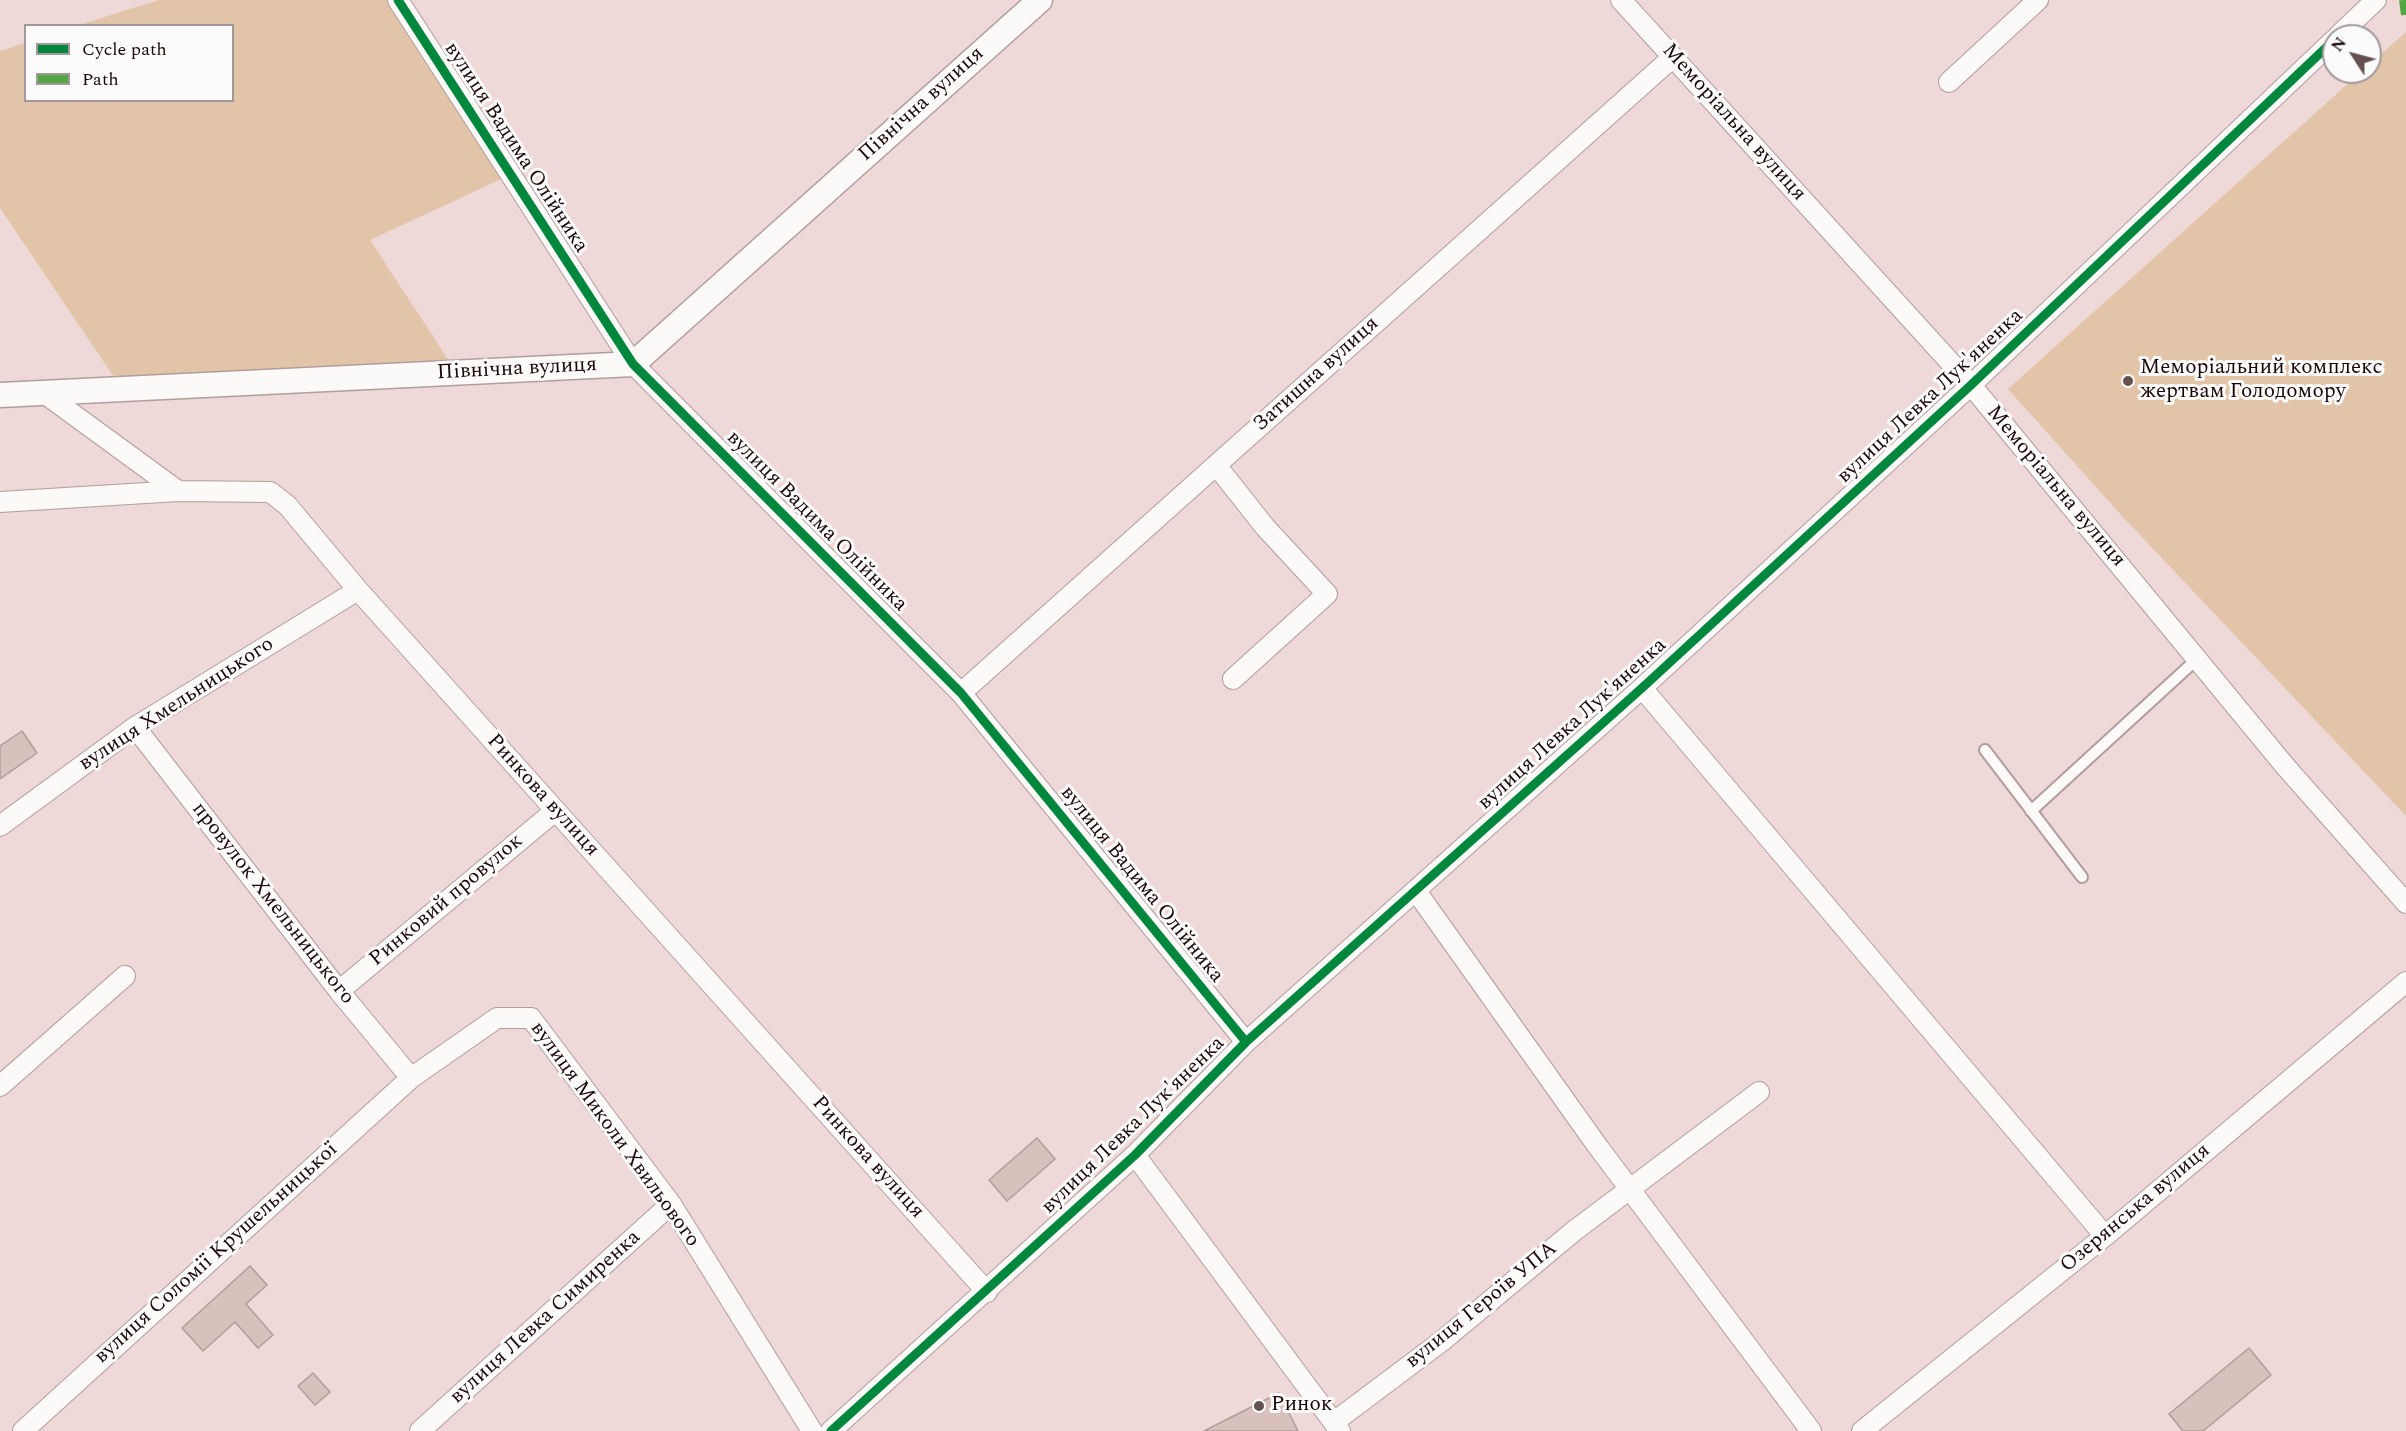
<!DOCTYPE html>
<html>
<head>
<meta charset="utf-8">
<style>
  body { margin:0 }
  #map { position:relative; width:2406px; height:1431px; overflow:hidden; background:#eed8d8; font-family:Spectral,serif }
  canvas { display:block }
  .legend { position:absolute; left:24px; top:24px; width:210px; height:78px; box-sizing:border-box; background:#fbfbfb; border:2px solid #a19999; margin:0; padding:8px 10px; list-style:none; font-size:18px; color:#1b0607 }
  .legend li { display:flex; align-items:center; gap:12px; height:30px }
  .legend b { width:30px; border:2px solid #a19999 }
  .north { position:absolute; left:2322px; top:24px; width:60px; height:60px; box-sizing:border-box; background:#fbfbfb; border:2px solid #a19999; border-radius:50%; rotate:306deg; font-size:16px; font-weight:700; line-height:24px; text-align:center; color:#1b0607 }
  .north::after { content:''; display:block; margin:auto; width:21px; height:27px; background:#655050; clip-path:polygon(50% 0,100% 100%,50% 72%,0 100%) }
</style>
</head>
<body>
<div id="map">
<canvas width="2406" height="1431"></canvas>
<ul class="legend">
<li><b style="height:8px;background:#00873e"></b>Cycle path</li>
<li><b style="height:8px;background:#52a741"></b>Path</li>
</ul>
<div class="north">N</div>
</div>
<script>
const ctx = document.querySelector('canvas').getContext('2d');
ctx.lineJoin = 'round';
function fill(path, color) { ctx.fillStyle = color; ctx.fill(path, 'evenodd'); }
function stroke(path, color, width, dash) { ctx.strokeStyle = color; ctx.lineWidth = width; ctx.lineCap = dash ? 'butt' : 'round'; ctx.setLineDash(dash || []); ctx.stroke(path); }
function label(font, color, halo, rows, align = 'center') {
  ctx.font = font + ' Spectral,serif'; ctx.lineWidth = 6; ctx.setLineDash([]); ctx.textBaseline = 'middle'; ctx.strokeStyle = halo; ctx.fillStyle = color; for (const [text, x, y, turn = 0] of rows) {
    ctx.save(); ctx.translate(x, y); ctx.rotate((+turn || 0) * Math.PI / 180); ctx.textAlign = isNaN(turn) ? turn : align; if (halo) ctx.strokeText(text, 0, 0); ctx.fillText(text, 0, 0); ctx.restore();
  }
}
fill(new Path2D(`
  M 159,0 L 396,0 L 510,175 L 370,240 L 457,373 L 122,389 L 0,208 L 0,51 L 25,43 L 26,100 L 232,100 L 232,26 L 79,25 Z
  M 2406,32 L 2406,816 L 2122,516 L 2008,389 L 2361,72 L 2370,72 L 2370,64 Z`), '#e2c5a8');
const building = new Path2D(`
  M 22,731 L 37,753 L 0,779 L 0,746 Z
  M 1037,1138 L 1055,1159 L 1007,1201 L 989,1180 Z
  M 250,1266 L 267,1285 L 246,1304 L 273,1335 L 258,1348 L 235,1322 L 203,1351 L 182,1328 Z
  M 2249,1348 L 2271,1375 L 2203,1431 L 2183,1431 L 2169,1414 Z
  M 313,1373 L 330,1392 L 315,1405 L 298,1386 Z
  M 1279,1393 L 1298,1431 L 1204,1431 Z`);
fill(building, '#d8c0bc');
stroke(building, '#b19d9a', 1.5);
const service = new Path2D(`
  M 1985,750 L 2082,877
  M 2031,811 L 2197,659`);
const minor = new Path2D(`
  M 398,0 L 633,364 L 961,693 L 1246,1042
  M 1621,0 L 1971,385 L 2285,766 L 2406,903
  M 2338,36 L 2376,0
  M 1949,82 L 2038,0
  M 44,393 L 178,491 L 270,492 L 287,505 L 358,590 L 987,1292
  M 1216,465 L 1265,527 L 1327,594 L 1233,679
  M 0,502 L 178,491
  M 1642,688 L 2105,1236
  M 961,693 L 1673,57
  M 135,727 L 339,991 L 411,1078
  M 0,826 L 135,727 L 358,590
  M 1416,891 L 1596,1144 L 1811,1431
  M 339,991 L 555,811
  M 0,1086 L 125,976
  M 1135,1155 L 1340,1431
  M 1334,1422 L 1442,1341 L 1574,1231 L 1759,1092
  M 23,1431 L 411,1078 L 497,1018 L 531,1018 L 671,1204 L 812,1431
  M 420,1431 L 671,1204
  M 831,1431 L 1135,1155 L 1246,1042 L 1642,688 L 1971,385 L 2334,40
  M 1862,1431 L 2105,1236 L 2406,982`);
const tertiary = new Path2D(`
  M 0,395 L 633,364 L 1040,0`);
stroke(service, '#b29d9d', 14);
stroke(minor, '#b29d9d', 22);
stroke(tertiary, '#b29d9d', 27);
stroke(service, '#fcf9f9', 10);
stroke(minor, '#fcf9f9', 20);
stroke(tertiary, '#fcf9f9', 24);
stroke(new Path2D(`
  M 2403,0 L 2406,22`), '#52a741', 8, [15, 8]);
stroke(new Path2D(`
  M 398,0 L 633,364 L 961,693 L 1246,1042
  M 831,1431 L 1135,1155 L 1246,1042 L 1642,688 L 1971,385 L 2334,40`), '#00873e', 9);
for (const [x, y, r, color] of [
  [2128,381,6,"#655050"],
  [1259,1406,6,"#655050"]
]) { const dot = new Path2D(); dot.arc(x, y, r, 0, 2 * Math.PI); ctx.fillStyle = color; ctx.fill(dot); stroke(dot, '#fbfbfb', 2); }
label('21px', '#1b0607', '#fbfbfb', [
  ["Північна вулиця",922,105,-42],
  ["Меморіальна вулиця",1733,123,48],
  ["вулиця Вадима Олійника",515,148,57],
  ["Північна вулиця",517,370,-3],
  ["Затишна вулиця",1317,375,-42],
  ["вулиця Левка Лук'яненка",1931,397,-43],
  ["Меморіальна вулиця",2055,487,50],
  ["вулиця Вадима Олійника",816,522,45],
  ["вулиця Хмельницького",177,705,-33],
  ["вулиця Левка Лук'яненка",1573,725,-42],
  ["Ринкова вулиця",542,796,48],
  ["вулиця Вадима Олійника",1141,885,51],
  ["Ринковий провулок",447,901,-40],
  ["провулок Хмельницького",272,904,52],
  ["вулиця Левка Лук'яненка",1134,1126,-44],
  ["вулиця Миколи Хвильового",614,1135,54],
  ["Ринкова вулиця",867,1158,48],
  ["Озерянська вулиця",2136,1209,-40],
  ["вулиця Соломії Крушельницької",217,1254,-42],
  ["вулиця Героїв УПА",1482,1306,-39],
  ["вулиця Левка Симиренка",546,1318,-42]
]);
label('21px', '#1b0607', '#fbfbfb', [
  ["Меморіальний комплекс",2140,369],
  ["жертвам Голодомору",2140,393],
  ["Ринок",1271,1406]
], 'left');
</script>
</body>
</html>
